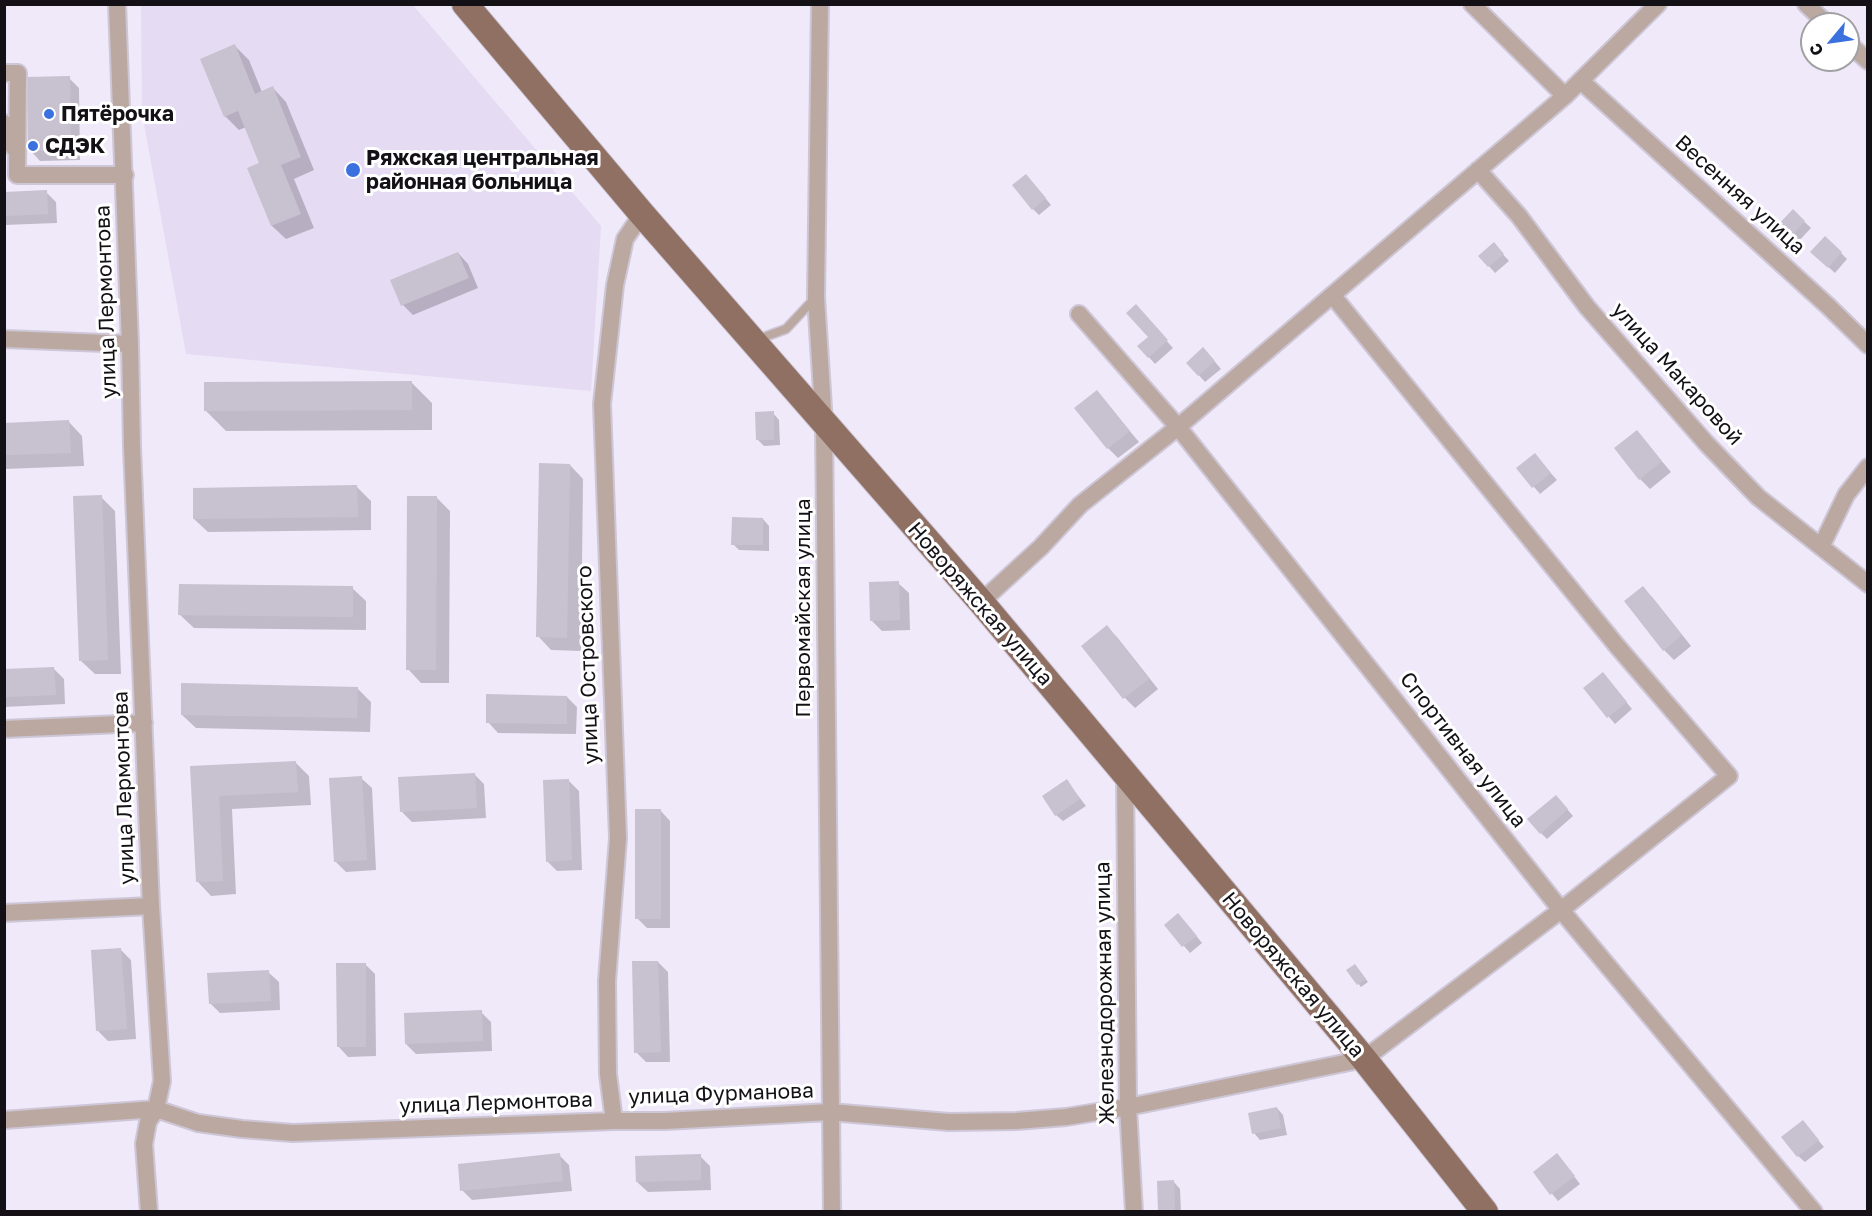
<!DOCTYPE html>
<html>
<head>
<meta charset="utf-8">
<style>
  body { margin:0 }
  #map { position:relative; width:1872px; height:1216px; overflow:hidden; background:#f0e9fa; font-family:"Golos Text",sans-serif }
  canvas { display:block }
  .frame { position:absolute; inset:0; border:6px solid #131116; pointer-events:none }
  .north { position:absolute; left:1800px; top:12px; width:60px; height:60px; box-sizing:border-box; background:#fff; border:2px solid #a1a0a2; border-radius:50%; rotate:241deg; font-size:16px; font-weight:700; line-height:24px; text-align:center; color:#131116 }
  .north::after { content:''; display:block; margin:auto; width:21px; height:27px; background:#3b70df; clip-path:polygon(50% 0,100% 100%,50% 72%,0 100%) }
</style>
</head>
<body>
<div id="map">
<canvas width="1872" height="1216"></canvas>
<div class="frame"></div>
<div class="north">С</div>
</div>
<script>
const ctx = document.querySelector('canvas').getContext('2d');
ctx.lineJoin = 'round';
function fill(path, color) { ctx.fillStyle = color; ctx.fill(path, 'evenodd'); }
function stroke(path, color, width, dash) { ctx.strokeStyle = color; ctx.lineWidth = width; ctx.lineCap = dash ? 'butt' : 'round'; ctx.setLineDash(dash || []); ctx.stroke(path); }
function label(font, color, halo, rows, align = 'center') {
  ctx.font = font + ' "Golos Text",sans-serif'; ctx.lineWidth = 6; ctx.setLineDash([]); ctx.textBaseline = 'middle'; ctx.strokeStyle = halo; ctx.fillStyle = color; for (const [text, x, y, turn = 0] of rows) {
    ctx.save(); ctx.translate(x, y); ctx.rotate((+turn || 0) * Math.PI / 180); ctx.textAlign = isNaN(turn) ? turn : align; if (halo) ctx.strokeText(text, 0, 0); ctx.fillText(text, 0, 0); ctx.restore();
  }
}
fill(new Path2D(`
  M 141,5 L 413,5 L 601,226 L 591,391 L 186,354 L 142,113 Z`), '#e5dbf2');
fill(new Path2D(`
  M 235,46 L 249,60 L 262,92 L 273,88 L 286,102 L 314,170 L 294,179 L 314,228 L 286,239 L 272,226 L 249,169 L 261,164 L 246,127 L 239,130 L 225,116 Z
  M 69,78 L 79,88 L 80,160 L 40,161 L 30,150 Z
  M 1032,182 L 1051,205 L 1039,215 L 1033,209 Z
  M 46,192 L 56,202 L 57,223 L 4,225 L 4,194 Z
  M 1793,211 L 1811,228 L 1796,244 L 1778,227 Z
  M 1500,251 L 1509,261 L 1495,273 L 1480,256 Z
  M 1812,252 L 1841,253 L 1847,259 L 1835,273 Z
  M 458,253 L 468,264 L 478,288 L 413,315 L 403,305 Z
  M 1142,313 L 1173,348 L 1155,364 L 1139,346 L 1150,337 Z
  M 1210,356 L 1221,369 L 1205,382 L 1188,363 Z
  M 411,382 L 432,403 L 432,430 L 226,431 L 206,411 Z
  M 1097,392 L 1139,442 L 1118,458 L 1108,448 Z
  M 773,413 L 779,420 L 780,445 L 764,446 L 757,439 Z
  M 69,422 L 82,436 L 84,466 L 4,469 L 4,424 Z
  M 1637,432 L 1671,472 L 1650,489 L 1640,479 Z
  M 1541,462 L 1557,480 L 1540,494 L 1518,468 Z
  M 570,465 L 583,479 L 581,651 L 551,650 L 538,636 Z
  M 357,487 L 371,501 L 371,530 L 208,532 L 194,519 Z
  M 101,497 L 115,511 L 121,674 L 95,674 L 81,661 Z
  M 436,497 L 450,511 L 449,683 L 421,683 L 408,669 Z
  M 763,519 L 769,526 L 769,551 L 739,550 L 733,544 Z
  M 898,583 L 909,593 L 910,630 L 882,631 L 872,621 Z
  M 352,588 L 366,601 L 366,630 L 194,628 L 180,615 Z
  M 1643,588 L 1653,598 L 1691,646 L 1674,660 L 1664,650 Z
  M 1107,627 L 1117,637 L 1158,689 L 1135,708 L 1125,698 L 1084,646 Z
  M 54,669 L 64,679 L 65,704 L 4,707 L 4,671 Z
  M 1609,681 L 1632,709 L 1615,724 L 1585,689 Z
  M 357,688 L 371,702 L 370,732 L 196,728 L 182,715 Z
  M 567,697 L 577,707 L 576,734 L 498,733 L 488,722 Z
  M 295,762 L 309,776 L 311,805 L 232,809 L 236,894 L 211,896 L 198,882 L 192,768 Z
  M 474,774 L 484,784 L 486,818 L 412,822 L 402,812 Z
  M 361,778 L 372,788 L 376,870 L 346,872 L 335,861 Z
  M 569,781 L 579,791 L 582,870 L 557,871 L 547,861 Z
  M 1067,781 L 1086,806 L 1063,821 L 1056,815 Z
  M 1562,803 L 1573,816 L 1547,839 L 1541,833 Z
  M 660,810 L 670,821 L 670,928 L 647,928 L 637,918 Z
  M 1185,922 L 1202,943 L 1190,953 L 1166,925 Z
  M 120,949 L 131,960 L 136,1039 L 108,1041 L 98,1031 Z
  M 658,962 L 668,972 L 670,1062 L 646,1062 L 636,1052 Z
  M 365,964 L 375,974 L 376,1056 L 348,1057 L 338,1046 Z
  M 1358,969 L 1368,982 L 1361,987 L 1348,971 Z
  M 268,972 L 279,982 L 280,1010 L 220,1013 L 210,1003 Z
  M 481,1012 L 491,1022 L 492,1051 L 416,1054 L 406,1044 Z
  M 1277,1108 L 1283,1115 L 1287,1135 L 1260,1140 L 1254,1133 Z
  M 1809,1129 L 1824,1147 L 1805,1162 L 1798,1156 Z
  M 559,1155 L 569,1165 L 572,1191 L 472,1200 L 462,1190 Z
  M 700,1156 L 710,1166 L 711,1190 L 648,1192 L 637,1182 Z
  M 1563,1162 L 1580,1184 L 1558,1201 L 1535,1173 Z
  M 1174,1182 L 1180,1189 L 1181,1212 L 1160,1212 Z`), '#0003');
fill(new Path2D(`
  M 235,44 L 255,94 L 273,86 L 301,157 L 281,165 L 301,214 L 271,226 L 247,168 L 259,163 L 238,111 L 224,117 L 200,59 Z
  M 70,76 L 71,151 L 28,151 L 27,77 Z
  M 1026,174 L 1046,198 L 1032,210 L 1012,185 Z
  M 47,190 L 48,214 L 4,216 L 4,192 Z
  M 1793,209 L 1805,221 L 1788,239 L 1776,227 Z
  M 1825,236 L 1842,252 L 1828,268 L 1810,252 Z
  M 1494,242 L 1504,254 L 1488,267 L 1478,256 Z
  M 458,252 L 469,278 L 401,306 L 390,280 Z
  M 1136,304 L 1168,340 L 1148,358 L 1137,346 L 1148,337 L 1126,313 Z
  M 1203,347 L 1215,361 L 1198,376 L 1186,363 Z
  M 412,381 L 412,410 L 204,411 L 204,382 Z
  M 1097,390 L 1130,431 L 1107,449 L 1074,408 Z
  M 774,411 L 774,440 L 756,440 L 755,412 Z
  M 69,420 L 71,453 L 4,455 L 4,423 Z
  M 1637,430 L 1662,461 L 1639,480 L 1614,448 Z
  M 1535,453 L 1551,473 L 1532,488 L 1516,468 Z
  M 539,463 L 570,464 L 567,638 L 536,637 Z
  M 357,485 L 358,517 L 193,519 L 193,488 Z
  M 102,495 L 108,660 L 79,661 L 73,496 Z
  M 407,496 L 437,496 L 436,670 L 406,670 Z
  M 732,517 L 763,518 L 763,545 L 731,545 Z
  M 899,581 L 900,620 L 870,621 L 869,582 Z
  M 179,584 L 353,586 L 353,617 L 178,615 Z
  M 1643,586 L 1682,635 L 1663,651 L 1624,601 Z
  M 1107,625 L 1149,679 L 1123,699 L 1081,646 Z
  M 54,667 L 56,695 L 4,697 L 4,669 Z
  M 1603,672 L 1627,702 L 1607,718 L 1583,688 Z
  M 181,683 L 358,687 L 357,718 L 181,715 Z
  M 486,694 L 567,696 L 567,724 L 486,723 Z
  M 296,761 L 298,792 L 219,796 L 223,881 L 196,882 L 190,766 Z
  M 475,773 L 477,808 L 400,812 L 398,777 Z
  M 362,776 L 367,860 L 334,862 L 329,778 Z
  M 569,779 L 572,860 L 546,862 L 543,780 Z
  M 1067,779 L 1080,799 L 1055,816 L 1042,796 Z
  M 1556,795 L 1568,809 L 1540,834 L 1527,819 Z
  M 635,809 L 661,809 L 661,919 L 635,919 Z
  M 1178,913 L 1197,936 L 1182,947 L 1164,925 Z
  M 121,948 L 127,1029 L 96,1031 L 91,950 Z
  M 632,961 L 658,961 L 661,1052 L 634,1053 Z
  M 336,963 L 366,963 L 366,1047 L 337,1047 Z
  M 1355,964 L 1366,979 L 1357,985 L 1346,970 Z
  M 269,970 L 271,1001 L 209,1004 L 207,973 Z
  M 482,1010 L 483,1041 L 405,1044 L 404,1013 Z
  M 1277,1107 L 1281,1128 L 1252,1134 L 1248,1113 Z
  M 1803,1120 L 1819,1140 L 1797,1157 L 1781,1137 Z
  M 560,1153 L 563,1181 L 460,1191 L 458,1164 Z
  M 1557,1153 L 1575,1176 L 1550,1195 L 1533,1172 Z
  M 701,1154 L 701,1180 L 636,1182 L 635,1156 Z
  M 1174,1180 L 1175,1211 L 1158,1211 L 1157,1181 Z`), '#c8c1d0');
const lane = new Path2D(`
  M 756,340 L 786,329 L 815,298`);
const street = new Path2D(`
  M 117,4 L 130,344 L 132,447 L 151,906 L 162,1081 L 156,1109 L 198,1123 L 242,1129 L 293,1133 L 614,1121 L 665,1121 L 830,1112 L 949,1122 L 1016,1121 L 1066,1117 L 1128,1107 L 1364,1059 L 1561,910 L 1729,776 L 1617,646 L 1333,296
  M 820,4 L 816,297 L 824,424 L 832,1212
  M 1472,4 L 1565,96
  M 1806,4 L 1827,24
  M 1848,43 L 1868,61
  M 4,73 L 18,73 L 17,175 L 125,175
  M 1581,81 L 1828,306 L 1868,345
  M 4,123 L 14,148
  M 1478,170 L 1519,216 L 1587,307 L 1706,443 L 1758,497 L 1868,584
  M 1079,314 L 1178,427 L 1561,910 L 1814,1212
  M 4,339 L 130,344
  M 1821,547 L 1846,495 L 1868,467
  M 981,602 L 1041,547 L 1080,505 L 1178,427 L 1565,96 L 1658,4
  M 4,729 L 144,723
  M 1125,774 L 1128,1107 L 1134,1212
  M 4,913 L 151,906
  M 4,1120 L 156,1109
  M 614,1121 L 608,1074 L 607,981 L 618,838 L 602,404 L 615,285 L 625,239 L 642,214
  M 149,1212 L 144,1144 L 148,1122 L 156,1109`);
const primary = new Path2D(`
  M 465,4 L 642,214 L 981,602 L 1364,1059 L 1485,1212`);
stroke(lane, '#cdc6d6', 11);
stroke(street, '#cdc6d6', 20);
stroke(primary, '#cdc6d6', 28);
stroke(lane, '#bba9a1', 8);
stroke(street, '#bba9a1', 16);
stroke(primary, '#8f7062', 26);
for (const [x, y, r, color] of [
  [49,114,6,"#3b70df"],
  [33,146,6,"#3b70df"],
  [353,170,8,"#3b70df"]
]) { const dot = new Path2D(); dot.arc(x, y, r, 0, 2 * Math.PI); ctx.fillStyle = color; ctx.fill(dot); stroke(dot, '#fff', 2); }
label('bold 21px', '#131116', '#fff', [
  ["Пятёрочка",61,114],
  ["СДЭК",45,146],
  ["Ряжская центральная",366,158],
  ["районная больница",366,182]
], 'left');
label('21px', '#131116', '#fff', [
  ["Весенняя улица",1740,195,42],
  ["улица Лермонтова",106,302,-92],
  ["улица Макаровой",1677,374,48],
  ["Новоряжская улица",980,604,49],
  ["Первомайская улица",803,608,-90],
  ["улица Островского",588,665,-92],
  ["Спортивная улица",1463,750,52],
  ["улица Лермонтова",124,788,-92],
  ["Новоряжская улица",1293,975,50],
  ["Железнодорожная улица",1105,993,-91],
  ["улица Фурманова",721,1094,-2],
  ["улица Лермонтова",496,1103,-2]
]);
</script>
</body>
</html>
